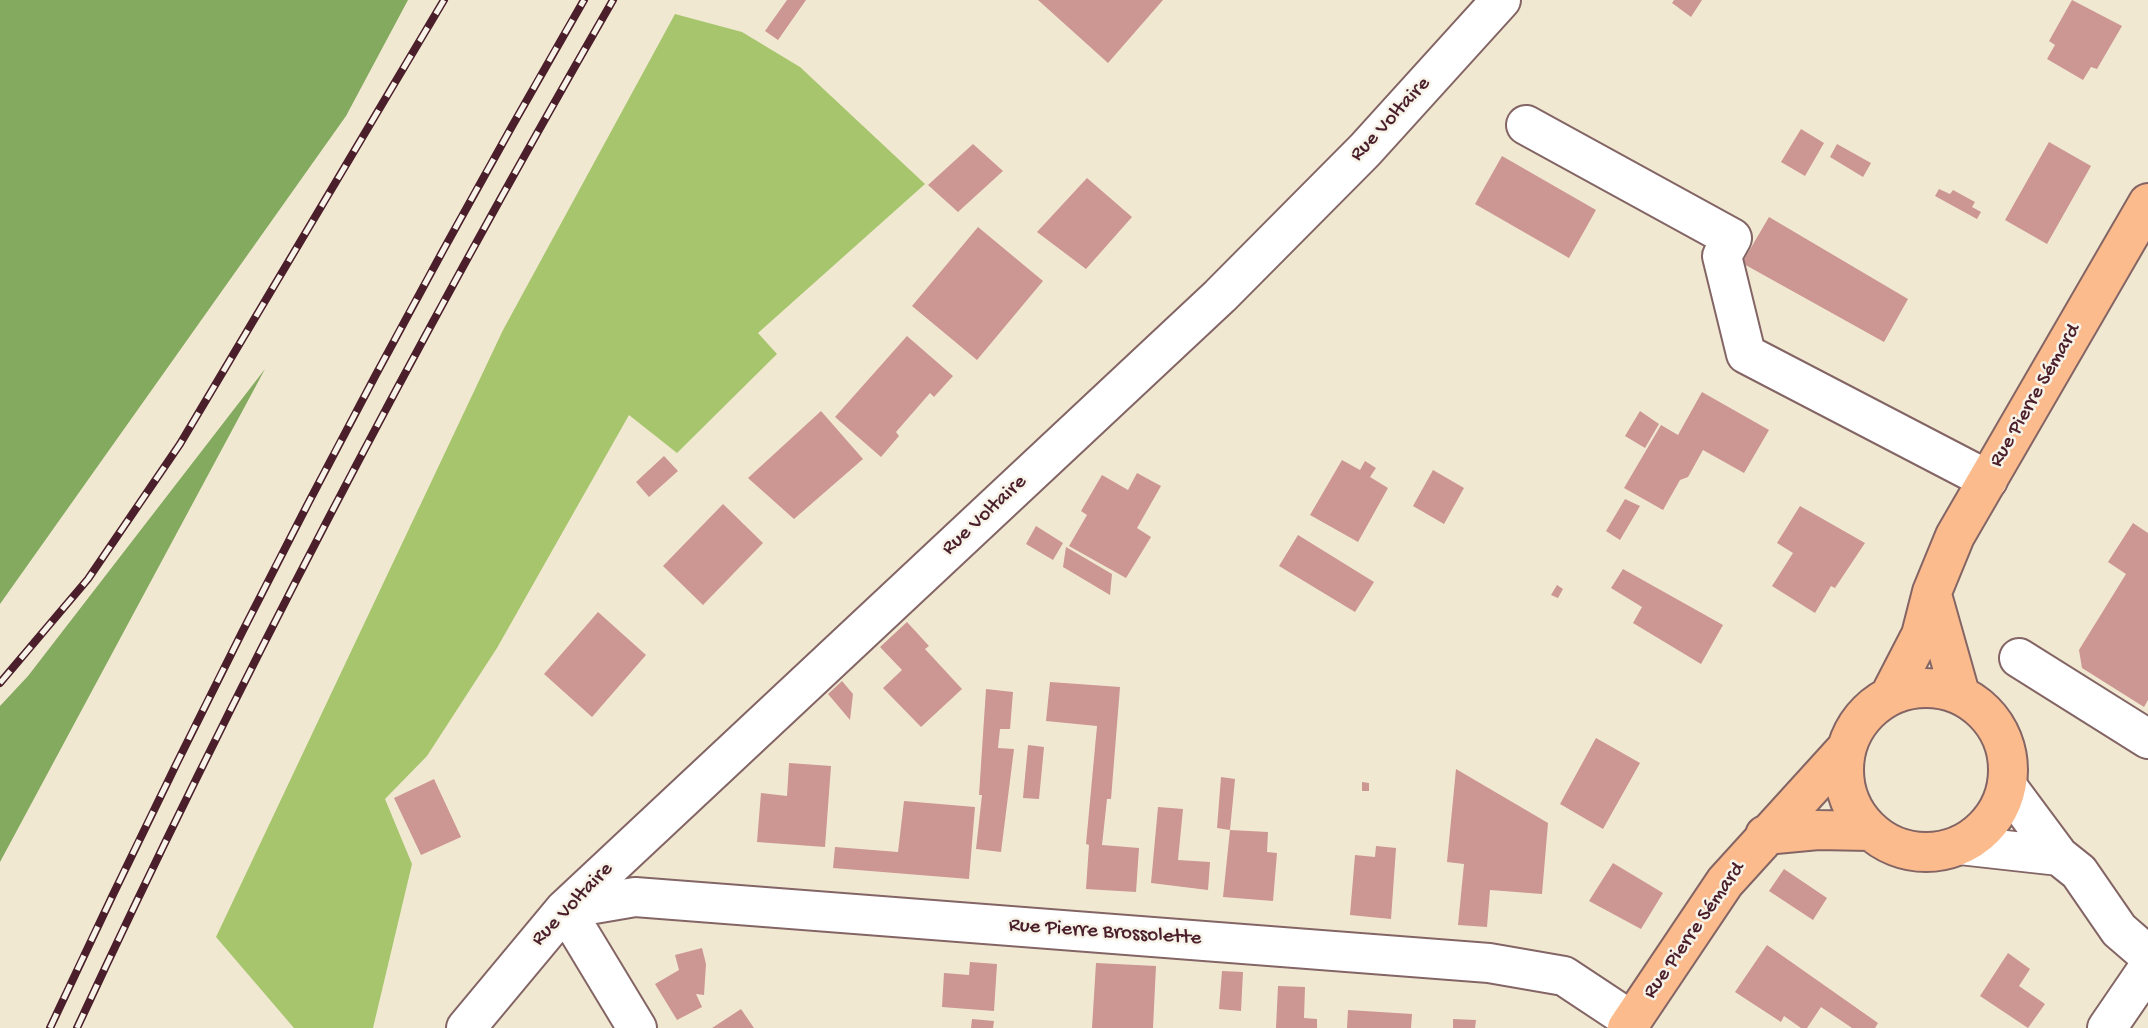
<!DOCTYPE html>
<html>
<head>
<meta charset="utf-8">
<style>
  body { margin:0 }
  canvas { display:block; background:#f1e8d1 }
</style>
</head>
<body>
<canvas width="2148" height="1028"></canvas>
<script>
const ctx = document.querySelector('canvas').getContext('2d');
ctx.lineJoin = 'round';
function fill(path, color) { ctx.fillStyle = color; ctx.fill(path, 'evenodd'); }
function stroke(path, color, width, dash) { ctx.strokeStyle = color; ctx.lineWidth = width; ctx.lineCap = dash ? 'butt' : 'round'; ctx.setLineDash(dash || []); ctx.stroke(path); }
function label(font, color, halo, rows, align = 'center') {
  ctx.font = font + ' "Gochi Hand",sans-serif'; ctx.lineWidth = 5; ctx.setLineDash([]); ctx.textBaseline = 'middle'; ctx.strokeStyle = halo; ctx.fillStyle = color; for (const [text, x, y, turn = 0] of rows) {
    ctx.save(); ctx.translate(x, y); ctx.rotate((+turn || 0) * Math.PI / 180); ctx.textAlign = isNaN(turn) ? turn : align; if (halo) ctx.strokeText(text, 0, 0); ctx.fillText(text, 0, 0); ctx.restore();
  }
}
fill(new Path2D(`
  M 675,14 L 742,32 L 800,67 L 925,184 L 758,333 L 777,354 L 677,453 L 629,415 L 497,648 L 427,756 L 385,799 L 412,864 L 373,1028 L 294,1028 L 216,937 L 503,330 Z`), '#a6c56d');
fill(new Path2D(`
  M 0,0 L 408,0 L 346,116 L 0,604 Z
  M 265,369 L 0,862 L 0,706 L 28,676 Z`), '#84aa60');
fill(new Path2D(`
  M 787,0 L 806,0 L 778,40 L 765,31 Z
  M 1038,0 L 1163,0 L 1108,63 Z
  M 1674,0 L 1702,0 L 1691,17 L 1672,3 Z
  M 2072,0 L 2122,26 L 2097,69 L 2091,67 L 2083,80 L 2047,59 L 2055,45 L 2049,41 Z
  M 1801,129 L 1824,143 L 1805,176 L 1781,162 Z
  M 2049,142 L 2091,166 L 2047,244 L 2005,220 Z
  M 973,144 L 1003,171 L 958,212 L 928,185 Z
  M 1837,144 L 1871,163 L 1863,177 L 1830,157 Z
  M 1502,156 L 1596,210 L 1569,258 L 1475,204 Z
  M 1087,178 L 1132,217 L 1086,269 L 1037,232 Z
  M 1939,189 L 1950,194 L 1953,190 L 1975,202 L 1972,207 L 1981,212 L 1977,219 L 1935,196 Z
  M 1769,217 L 1908,299 L 1884,342 L 1742,263 Z
  M 978,227 L 1043,281 L 977,360 L 912,306 Z
  M 907,336 L 953,376 L 934,397 L 930,393 L 896,432 L 899,436 L 881,457 L 835,417 Z
  M 1702,392 L 1769,430 L 1744,473 L 1703,450 L 1688,477 L 1680,480 L 1663,510 L 1624,488 L 1661,425 L 1678,435 Z
  M 821,411 L 863,459 L 794,519 L 748,478 Z
  M 1640,411 L 1659,424 L 1645,448 L 1625,436 Z
  M 664,456 L 678,471 L 649,497 L 636,482 Z
  M 1342,460 L 1360,470 L 1365,461 L 1376,468 L 1370,477 L 1388,488 L 1358,542 L 1310,515 Z
  M 1433,470 L 1464,488 L 1444,524 L 1413,506 Z
  M 1137,473 L 1161,486 L 1137,528 L 1151,537 L 1126,578 L 1069,546 L 1087,515 L 1081,511 L 1102,475 L 1128,490 Z
  M 1625,499 L 1640,506 L 1620,540 L 1606,531 Z
  M 723,504 L 763,543 L 703,605 L 663,566 Z
  M 1800,506 L 1865,543 L 1835,588 L 1831,586 L 1815,613 L 1772,586 L 1793,553 L 1777,543 Z
  M 2133,523 L 2148,533 L 2148,700 L 2144,707 L 2082,668 L 2079,650 L 2126,574 L 2108,562 Z
  M 1036,526 L 1063,543 L 1053,560 L 1026,544 Z
  M 1298,535 L 1374,582 L 1355,612 L 1279,566 Z
  M 1066,547 L 1112,574 L 1110,595 L 1063,567 Z
  M 1623,569 L 1723,625 L 1701,664 L 1633,623 L 1642,607 L 1611,588 Z
  M 1557,585 L 1563,589 L 1558,598 L 1551,595 Z
  M 598,612 L 646,655 L 592,717 L 544,674 Z
  M 907,622 L 929,646 L 925,649 L 962,689 L 921,727 L 883,688 L 902,670 L 880,647 Z
  M 842,681 L 853,694 L 850,720 L 828,694 Z
  M 1050,682 L 1120,687 L 1111,799 L 1107,799 L 1102,845 L 1139,848 L 1136,892 L 1086,889 L 1089,845 L 1086,844 L 1097,726 L 1046,721 Z
  M 986,689 L 1013,692 L 1010,729 L 1000,729 L 998,748 L 1014,749 L 1001,852 L 976,849 L 982,795 L 979,795 Z
  M 1596,738 L 1640,763 L 1603,829 L 1560,804 Z
  M 1028,745 L 1044,747 L 1039,799 L 1023,798 Z
  M 789,763 L 831,766 L 825,847 L 757,842 L 761,793 L 787,796 Z
  M 1456,769 L 1548,823 L 1542,894 L 1490,890 L 1487,927 L 1458,925 L 1464,864 L 1447,862 Z
  M 1221,777 L 1235,779 L 1230,830 L 1217,828 Z
  M 434,779 L 461,837 L 421,855 L 394,798 Z
  M 1362,782 L 1369,783 L 1369,791 L 1362,791 Z
  M 904,801 L 975,807 L 969,879 L 833,868 L 835,847 L 898,852 Z
  M 1158,807 L 1183,809 L 1178,860 L 1210,862 L 1208,890 L 1151,883 Z
  M 1230,830 L 1268,832 L 1267,852 L 1277,853 L 1273,901 L 1223,897 Z
  M 1376,846 L 1396,848 L 1391,919 L 1350,915 L 1355,855 L 1375,857 Z
  M 1613,863 L 1663,893 L 1641,929 L 1589,901 Z
  M 1784,869 L 1827,898 L 1813,920 L 1769,891 Z
  M 1767,945 L 1878,1023 L 1875,1028 L 1852,1028 L 1821,1007 L 1807,1028 L 1801,1028 L 1784,1016 L 1781,1022 L 1735,992 Z
  M 702,948 L 706,964 L 704,995 L 696,994 L 702,1007 L 677,1020 L 655,984 L 679,970 L 675,955 Z
  M 2008,953 L 2030,969 L 2019,986 L 2045,1004 L 2028,1028 L 1980,996 Z
  M 970,962 L 997,964 L 994,1011 L 942,1007 L 944,973 L 969,975 Z
  M 1096,963 L 1156,966 L 1153,1028 L 1092,1028 Z
  M 1222,971 L 1243,972 L 1241,1011 L 1219,1009 Z
  M 1278,986 L 1305,987 L 1304,1018 L 1317,1019 L 1317,1028 L 1276,1028 Z
  M 741,1009 L 754,1028 L 712,1028 Z
  M 1348,1010 L 1412,1014 L 1411,1028 L 1347,1028 Z
  M 972,1019 L 994,1021 L 993,1028 L 971,1028 Z
  M 1453,1019 L 1476,1020 L 1475,1028 L 1453,1028 Z`), '#cc9693');
const minor = new Path2D(`
  M 1526,125 L 1732,238 L 1722,256 L 1746,354 L 1988,480
  M 2019,658 L 2148,739
  M 2007,786 L 2059,856 L 2079,872 L 2119,930 L 2148,955
  M 1960,845 L 2059,856
  M 466,1028 L 565,909 L 1220,296 L 1365,150 L 1501,0
  M 637,1028 L 565,909 L 635,897 L 1489,963 L 1564,976 L 1632,1021
  M 2107,1028 L 2148,968`);
const major = new Path2D(`
  M 1932,595 L 1960,694
  M1844 770a82 82 0 1 1 164 0a82 82 0 1 1-164 0Z
  M 1890,695 L 1921,635 L 1932,592 L 1955,536 L 2148,203
  M 1765,835 L 1818,830 L 1870,831
  M 1627,1028 L 1725,882 L 1845,750`);
stroke(minor, '#846565', 42);
stroke(major, '#846565', 42);
stroke(minor, '#fff', 38);
stroke(major, '#fbbb8d', 38);
const rail = new Path2D(`
  M 0,683 L 88,579 L 180,444 L 444,0
  M 50,1028 C 213,678 391,334 584,0
  M 77,1028 C 240,677 420,335 613,0`);
stroke(rail, '#4a1f2b', 8);
stroke(rail, '#f7f3e8', 5, [16]);
label('21px', '#4a1f2b', '#f7f3e8', [
  ["Rue Voltaire",1391,120,-47],
  ["Rue Pierre Sémard",2036,396,-60],
  ["Rue Voltaire",985,516,-43],
  ["Rue Voltaire",573,905,-46],
  ["Rue Pierre Sémard",1695,931,-55],
  ["Rue Pierre Brossolette",1105,933,4]
]);
</script>
</body>
</html>
